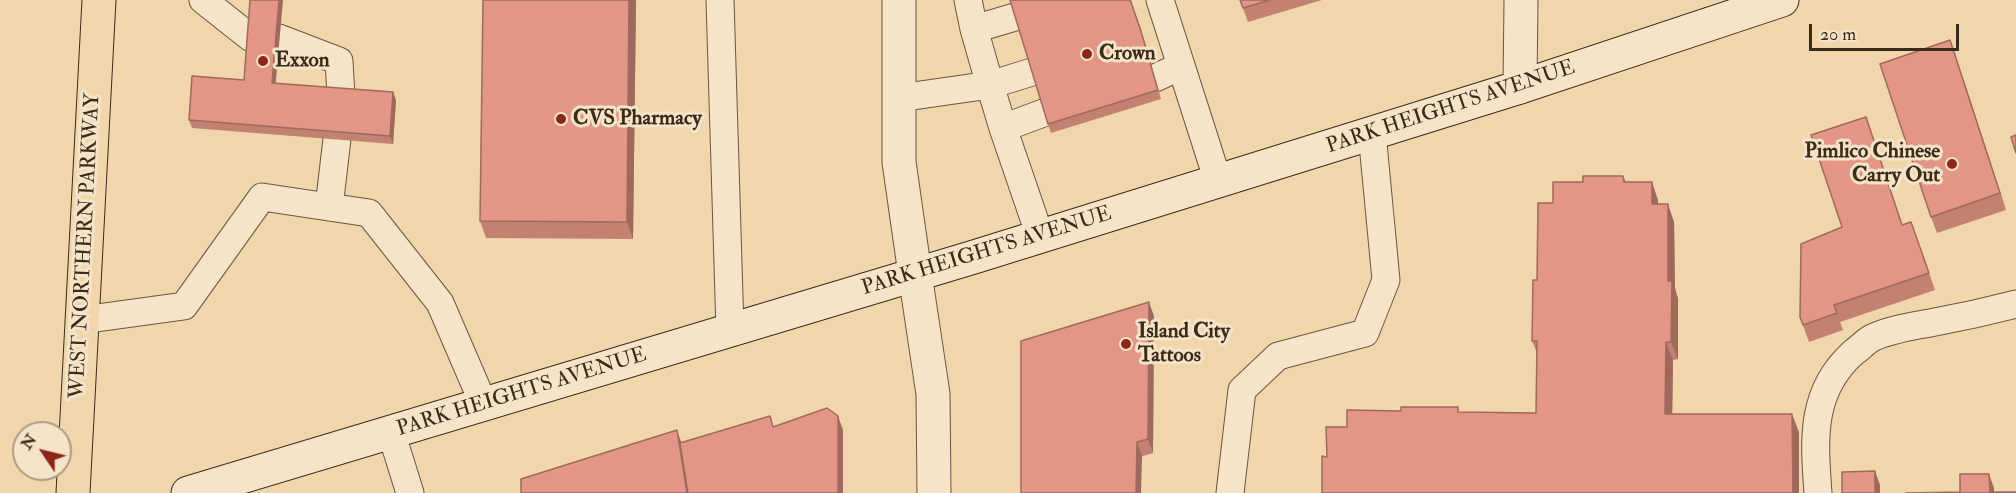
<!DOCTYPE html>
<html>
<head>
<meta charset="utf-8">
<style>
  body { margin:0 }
  #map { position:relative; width:2016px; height:493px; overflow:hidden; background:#f1d6ac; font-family:"IM FELL Double Pica",serif }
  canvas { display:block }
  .north { position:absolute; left:12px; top:421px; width:60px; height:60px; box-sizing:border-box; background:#f6e4c9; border:2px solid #ab9a83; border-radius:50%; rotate:305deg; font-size:16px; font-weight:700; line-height:24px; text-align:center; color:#3b2b1a }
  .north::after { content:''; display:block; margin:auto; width:21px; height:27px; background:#8f2418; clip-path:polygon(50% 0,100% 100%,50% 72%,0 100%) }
  .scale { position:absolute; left:1809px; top:24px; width:150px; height:27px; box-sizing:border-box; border:3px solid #3b2b1a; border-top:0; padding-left:8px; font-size:18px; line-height:21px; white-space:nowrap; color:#3b2b1a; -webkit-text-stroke:4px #f6e4c9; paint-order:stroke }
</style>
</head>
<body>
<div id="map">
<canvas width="2016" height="493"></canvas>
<div class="north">N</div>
<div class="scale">20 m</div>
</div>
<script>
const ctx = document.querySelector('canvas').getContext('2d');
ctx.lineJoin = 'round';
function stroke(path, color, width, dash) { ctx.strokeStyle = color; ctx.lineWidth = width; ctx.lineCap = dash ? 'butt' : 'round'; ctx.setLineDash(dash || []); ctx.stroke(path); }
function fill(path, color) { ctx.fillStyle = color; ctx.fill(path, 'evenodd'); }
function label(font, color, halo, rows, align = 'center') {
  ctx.font = font + ' "IM FELL Double Pica",serif'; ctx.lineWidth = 6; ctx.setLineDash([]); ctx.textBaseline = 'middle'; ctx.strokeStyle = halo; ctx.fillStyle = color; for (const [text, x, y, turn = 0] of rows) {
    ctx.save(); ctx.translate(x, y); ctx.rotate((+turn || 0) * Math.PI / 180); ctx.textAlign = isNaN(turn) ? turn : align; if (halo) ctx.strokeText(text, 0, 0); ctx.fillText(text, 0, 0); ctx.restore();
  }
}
const service = new Path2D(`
  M 203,0 L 251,38
  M 720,0 L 730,330
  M 968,0 L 974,29
  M 1160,0 L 1218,181
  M 1015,17 L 974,29 L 990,85 L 1032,72
  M 279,38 L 339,61 L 341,96
  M 1155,78 L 1181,66
  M 899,98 L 990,85 L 1003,128 L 1046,112
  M 1003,128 L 1040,236
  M 329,207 L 337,139
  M 82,320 L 184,306 L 262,197 L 369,213 L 440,303 L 484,405
  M 391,432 L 410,493
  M 1230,493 L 1242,390 L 1278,356 L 1365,333 L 1386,280 L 1372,133
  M 1818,493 C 1814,439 1810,391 1854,352 C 1860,348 1866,341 1872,338 C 1891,329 1915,326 1935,322 C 1962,317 1989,311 2016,304`);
const minor = new Path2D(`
  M 899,0 L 899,162 L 915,274
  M 1520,87 L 1521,0`);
const tertiary = new Path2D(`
  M 915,274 L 933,394 L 934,493`);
const secondary = new Path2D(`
  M 188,493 L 974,257 L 1520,87 L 1782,0`);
const primary = new Path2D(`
  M 73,493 L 99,0`);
stroke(service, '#68563e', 29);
stroke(minor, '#68563e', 35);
stroke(tertiary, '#68563e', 35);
stroke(secondary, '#3b2b1a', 35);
stroke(primary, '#3b2b1a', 35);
stroke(service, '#f6e4c9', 27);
stroke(minor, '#f6e4c9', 33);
stroke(tertiary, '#f6e4c9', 33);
stroke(secondary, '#f6e4c9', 33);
stroke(primary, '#f1d6ac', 33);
fill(new Path2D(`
  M 636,0 L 633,239 L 486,238 L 480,221 Z
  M 1131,0 L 1143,36 L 1161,99 L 1051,133 L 1048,124 Z
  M 1240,0 L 1322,0 L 1248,22 Z
  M 1956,57 L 2006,210 L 1937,233 L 1931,217 Z
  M 276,83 L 396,100 L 393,144 L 192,128 L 189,120 Z
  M 1623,176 L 1626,182 L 1658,200 L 1658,204 L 1674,222 L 1675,288 L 1678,299 L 1678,359 L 1673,360 L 1672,414 L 1799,432 L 1327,457 L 1347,427 L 1460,412 L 1536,413 L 1537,353 L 1532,341 L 1537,280 L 1553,203 L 1583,182 Z
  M 1911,222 L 1935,290 L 1840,322 L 1843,330 L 1809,342 L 1800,317 L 1903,225 Z
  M 1154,316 L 1153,453 L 1021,493 Z`), '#c38172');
fill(new Path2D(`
  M 279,0 L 283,0 L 275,91 L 272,83 Z
  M 629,0 L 636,0 L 633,239 L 627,222 Z
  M 1950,40 L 1956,57 L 2006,210 L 2000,193 Z
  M 393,92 L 396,100 L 393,144 L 390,136 Z
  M 1652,182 L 1658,200 L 1658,222 L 1652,204 Z
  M 1668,204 L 1674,222 L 1675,288 L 1678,299 L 1678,359 L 1671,342 L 1668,281 Z
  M 1149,302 L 1154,316 L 1153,453 L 1148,439 Z
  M 1666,342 L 1673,360 L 1672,432 L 1665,414 Z
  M 1792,414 L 1799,432 L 1799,493 L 1793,493 Z
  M 838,416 L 843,430 L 843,493 L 838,493 Z
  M 677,430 L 683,447 L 690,493 L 687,493 Z
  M 1137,442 L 1142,456 L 1141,493 L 1136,493 Z
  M 1875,471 L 1880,485 L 1880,493 L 1875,493 Z
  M 1989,474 L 1994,488 L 1994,493 L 1990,493 Z`), '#9f695d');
const building = new Path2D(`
  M 250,0 L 279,0 L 272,83 L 393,92 L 390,136 L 189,120 L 192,76 L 244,80 Z
  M 483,0 L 629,0 L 627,222 L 480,221 Z
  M 1010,0 L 1130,0 L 1140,28 L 1158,90 L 1048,124 Z
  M 1240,0 L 1270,0 L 1243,8 Z
  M 1950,40 L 2000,193 L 1931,217 L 1880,64 Z
  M 1866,117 L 1902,225 L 1911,222 L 1929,273 L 1834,305 L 1837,313 L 1803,325 L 1800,317 L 1801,244 L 1842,227 L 1811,135 Z
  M 2016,135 L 2016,153 L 2011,137 Z
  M 1583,176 L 1623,176 L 1624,182 L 1652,182 L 1652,204 L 1668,204 L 1668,281 L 1672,281 L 1671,342 L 1666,342 L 1665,414 L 1792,414 L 1793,493 L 1322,493 L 1322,456 L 1327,457 L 1326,427 L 1347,427 L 1347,410 L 1401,411 L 1401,407 L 1458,407 L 1458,412 L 1536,413 L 1537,341 L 1532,341 L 1533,280 L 1537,280 L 1538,203 L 1553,203 L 1553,182 L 1583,182 Z
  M 1149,302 L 1148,439 L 1137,442 L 1136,493 L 1021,493 L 1021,341 Z
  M 827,408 L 838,416 L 838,493 L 688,493 L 680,443 L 770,416 L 773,427 Z
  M 677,430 L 687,493 L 521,493 L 521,479 Z
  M 1875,471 L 1875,493 L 1842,493 L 1842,472 Z
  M 1960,474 L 1989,474 L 1990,492 L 2016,492 L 2016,493 L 1906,493 L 1960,492 Z`);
fill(building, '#e39685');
stroke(building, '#9f695d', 1.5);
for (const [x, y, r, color] of [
  [1087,54,6,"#8f2418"],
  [263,61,6,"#8f2418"],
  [561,119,6,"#8f2418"],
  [1952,164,6,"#8f2418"],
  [1126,344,6,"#8f2418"]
]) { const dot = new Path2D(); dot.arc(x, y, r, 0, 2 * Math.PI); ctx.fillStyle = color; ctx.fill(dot); stroke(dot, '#f6e4c9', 2); }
label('bold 21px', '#3b2b1a', '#f6e4c9', [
  ["Crown",1099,54],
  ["Exxon",275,61],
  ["CVS Pharmacy",573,119],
  ["Pimlico Chinese",1940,152,"right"],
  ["Carry Out",1940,176,"right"],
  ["Island City",1138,332],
  ["Tattoos",1138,356]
], 'left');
label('21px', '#3b2b1a', '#f6e4c9', [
  ["PARK HEIGHTS AVENUE",1451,108,-18],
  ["WEST NORTHERN PARKWAY",86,246,-87],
  ["PARK HEIGHTS AVENUE",987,252,-17],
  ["PARK HEIGHTS AVENUE",522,393,-17]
]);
</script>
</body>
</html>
